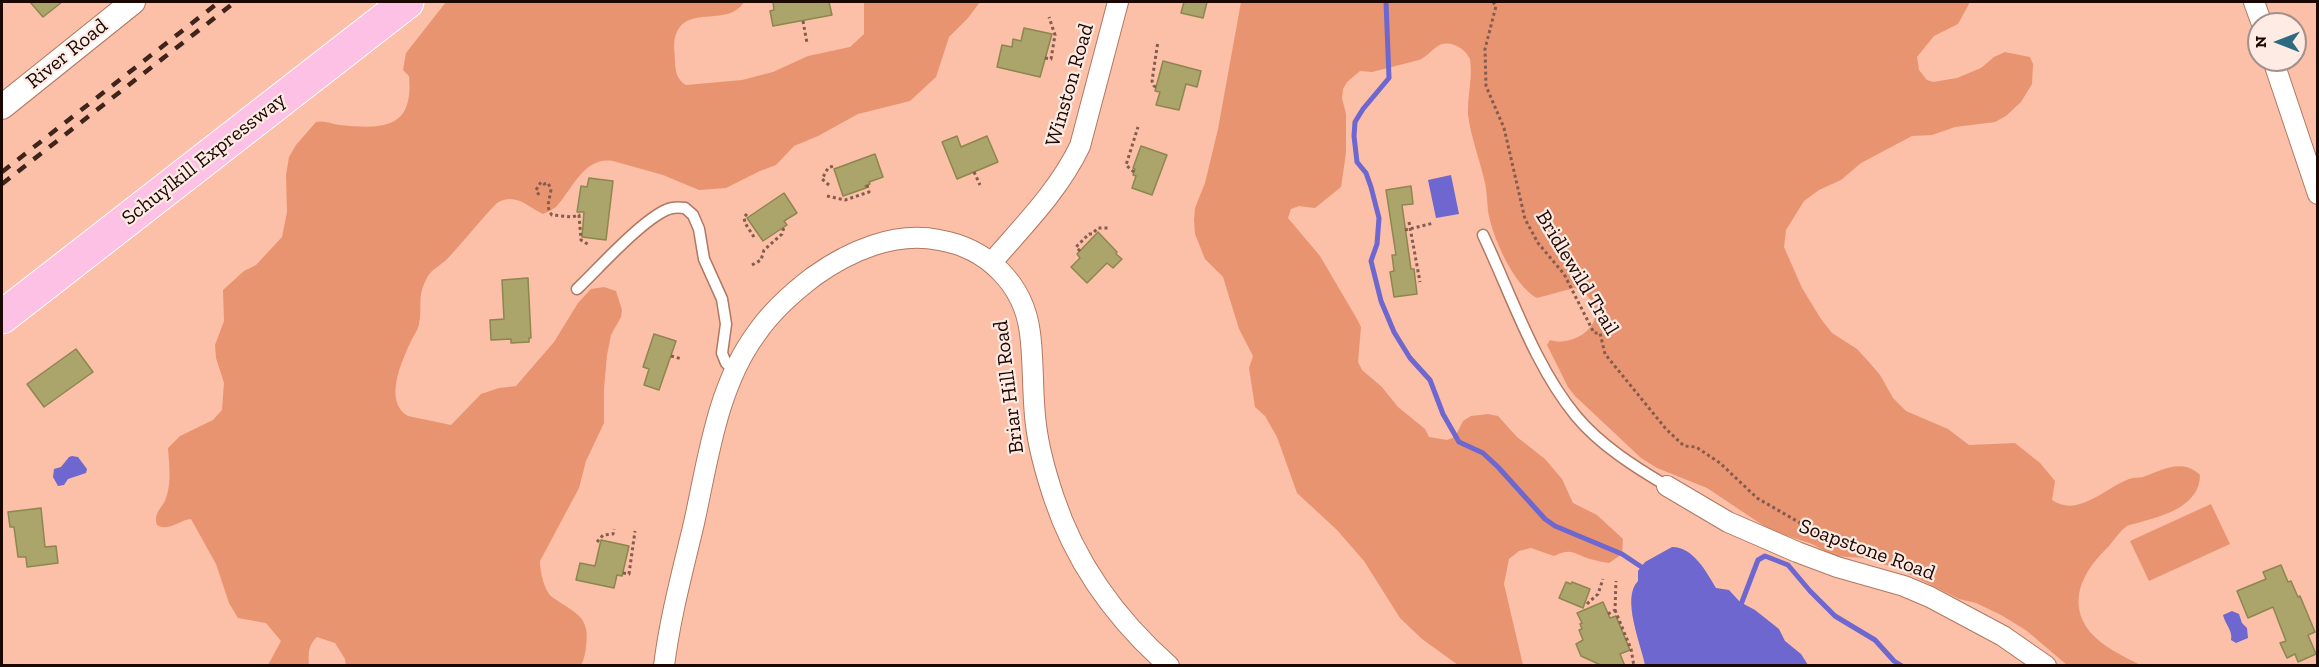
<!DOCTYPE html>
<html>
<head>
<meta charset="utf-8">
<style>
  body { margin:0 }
  #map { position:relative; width:2319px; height:667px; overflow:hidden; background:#fcbfa7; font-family:"Zilla Slab",serif }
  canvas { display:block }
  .frame { position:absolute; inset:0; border:3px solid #1c0802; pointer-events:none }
  .north { position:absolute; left:2247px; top:12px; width:60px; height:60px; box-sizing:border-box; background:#feebe4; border:2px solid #a4908a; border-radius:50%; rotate:270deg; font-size:16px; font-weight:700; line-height:24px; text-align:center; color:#1c0802 }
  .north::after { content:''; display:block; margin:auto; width:21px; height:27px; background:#2c6b80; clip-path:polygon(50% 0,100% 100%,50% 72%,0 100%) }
</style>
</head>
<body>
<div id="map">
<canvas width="2319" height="667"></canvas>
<div class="frame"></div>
<div class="north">N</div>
</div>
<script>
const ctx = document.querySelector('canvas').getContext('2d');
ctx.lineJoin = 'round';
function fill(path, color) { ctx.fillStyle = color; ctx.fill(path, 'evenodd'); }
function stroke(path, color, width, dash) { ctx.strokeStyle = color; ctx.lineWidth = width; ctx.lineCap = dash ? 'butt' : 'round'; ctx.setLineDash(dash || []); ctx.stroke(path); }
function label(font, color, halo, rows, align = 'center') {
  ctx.font = font + ' "Zilla Slab",serif'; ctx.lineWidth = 4.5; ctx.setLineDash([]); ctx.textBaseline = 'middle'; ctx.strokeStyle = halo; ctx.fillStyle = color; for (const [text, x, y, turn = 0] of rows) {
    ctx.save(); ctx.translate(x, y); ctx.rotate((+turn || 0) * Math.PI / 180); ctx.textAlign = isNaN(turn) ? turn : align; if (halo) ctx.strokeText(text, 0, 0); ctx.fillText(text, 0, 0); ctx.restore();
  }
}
fill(new Path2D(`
  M 446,2 L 744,2 C 727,29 684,2 675,38 C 673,45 675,54 675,61 C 675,71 677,80 686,85 L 742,80 L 773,72 L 808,56 L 850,47 L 864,34 L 864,2 L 980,2 L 968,18 L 949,37 L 936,77 L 910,101 L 858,114 L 818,136 L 794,146 L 776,165 L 760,171 L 726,188 L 699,190 L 663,175 L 613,161 C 584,156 572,190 556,207 C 552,210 547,212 543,214 C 528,207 515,192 497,203 C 480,220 465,240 448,258 C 443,264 432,269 428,276 C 416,297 423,304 419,324 C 418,330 414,335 411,341 C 402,361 383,401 408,416 L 451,425 L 481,394 L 499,388 L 516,386 L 554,342 L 578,303 L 591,289 L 604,287 L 616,291 L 622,310 L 621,317 L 611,335 L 607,355 L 604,389 L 604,423 L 586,461 L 579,488 L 540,561 C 540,571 544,591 552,597 C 574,613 591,615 586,647 C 585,654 584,660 581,665 L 346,665 L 345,659 L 335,643 L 317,637 C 308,645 308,654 309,665 L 268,665 L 281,641 L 266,623 L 238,618 L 229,603 L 216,564 L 191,519 C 179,520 169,532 157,525 C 153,512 163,508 166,498 C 172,481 169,465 168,448 L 180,436 L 213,420 L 222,410 L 224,383 L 216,358 L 215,345 L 224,321 L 223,290 L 244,271 L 256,265 L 282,237 L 287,212 L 286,175 L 289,157 L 296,145 L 316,122 C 324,120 332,124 340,125 C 382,129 414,130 409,76 L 403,70 L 406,53 Z
  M 1241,2 L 1970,2 L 1958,24 L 1934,36 L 1917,57 L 1919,70 L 1927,80 L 1933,82 L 1957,78 L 1981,68 L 1994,57 L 2005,52 L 2030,57 L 2033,64 L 2032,84 L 2021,102 L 2006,116 L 1995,122 L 1955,127 L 1932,135 L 1912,136 L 1861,163 L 1841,180 L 1819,190 L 1804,201 L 1786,230 L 1784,247 L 1802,288 L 1821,319 L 1832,333 L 1857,349 L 1869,362 L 1880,375 L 1893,398 L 1906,411 L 1948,429 L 1969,445 L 2015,443 L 2040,463 L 2055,481 L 2052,500 C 2078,518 2105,488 2129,479 C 2134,477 2139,478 2143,477 C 2162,470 2183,458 2200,475 C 2200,504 2167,515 2144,521 C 2139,523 2131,524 2127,526 C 2119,531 2112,544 2105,550 C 2082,573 2067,603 2090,632 C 2103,647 2123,656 2140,665 L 2067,665 L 2027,631 L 2003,616 L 1976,603 L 1959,599 L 1899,569 L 1864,558 L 1833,556 L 1812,544 L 1770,530 L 1707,488 L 1657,468 L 1641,458 L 1575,396 L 1568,387 L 1547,345 L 1550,340 C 1565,345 1587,337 1594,321 C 1599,308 1587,290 1574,288 L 1537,298 C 1513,285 1492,236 1488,211 C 1487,201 1487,192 1485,183 C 1480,160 1471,138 1468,115 C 1467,96 1473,78 1470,59 C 1465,48 1449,39 1438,46 C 1431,50 1427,57 1419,60 L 1372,72 L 1360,71 L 1347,82 L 1343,89 L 1342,98 L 1346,114 L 1346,153 L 1341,187 L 1315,208 L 1299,206 L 1291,209 L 1288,218 L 1320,256 L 1357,319 L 1361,327 L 1358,362 L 1362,370 L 1382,387 L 1398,407 L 1425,429 L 1429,437 L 1447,440 L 1455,437 L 1463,421 L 1471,416 L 1488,414 L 1498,416 L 1517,437 L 1545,459 L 1562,479 L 1573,503 L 1597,515 L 1623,539 L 1622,554 L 1609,563 C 1603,562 1597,561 1590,559 C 1574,554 1572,547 1554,556 L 1531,548 L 1519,551 L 1509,559 L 1504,584 L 1523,665 L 1458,665 L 1422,639 L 1400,618 L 1364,561 L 1337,530 L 1297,493 L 1277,437 L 1265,416 L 1255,407 L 1249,368 L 1253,356 L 1239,329 L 1223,277 L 1205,259 L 1195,234 L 1194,220 L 1195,208 L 1205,183 L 1218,129 Z
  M 2211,504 L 2230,544 L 2149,581 L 2130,541 Z`), '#e99471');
fill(new Path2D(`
  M 1451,175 L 1459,214 L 1436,218 L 1428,180 Z
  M 72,456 L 78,457 L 87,469 L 86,473 L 68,479 L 64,485 L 58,486 L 53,477 L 54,469 L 61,467 L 69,457 Z
  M 1672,547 C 1693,547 1706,571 1716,588 L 1729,590 L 1740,602 L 1755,610 L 1779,629 L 1785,641 L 1801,654 L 1808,665 L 1645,665 C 1641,644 1621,598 1638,581 L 1638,571 L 1645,562 Z
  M 2232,611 L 2239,614 L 2242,623 L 2247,628 L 2248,638 L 2236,643 L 2231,640 C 2233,631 2225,624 2223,615 Z`), '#6d67cf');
stroke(new Path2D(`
  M 1386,2 L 1389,78 L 1363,109 L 1355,122 L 1354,136 L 1357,162 L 1366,173 L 1371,187 L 1379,218 L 1377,244 L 1371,261 L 1381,301 L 1394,332 L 1410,358 L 1430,380 L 1443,414 L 1459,442 L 1483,453 L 1498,467 L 1545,519 L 1555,526 L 1622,554 L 1646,570
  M 1740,607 L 1758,560 L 1765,556 L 1788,565 L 1810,591 L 1835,616 L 1875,640 L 1894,661 L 1902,666`), '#6d67cf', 5);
const building = new Path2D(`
  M 30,2 L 62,2 L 43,17 Z
  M 773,2 L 829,2 L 832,15 L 773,26 L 770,11 L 774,10 Z
  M 1184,2 L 1207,2 L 1203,18 L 1181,13 Z
  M 1024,28 L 1052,34 L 1040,77 L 997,67 L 1002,45 L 1012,47 L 1013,39 L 1021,41 Z
  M 1163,61 L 1201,71 L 1197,87 L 1186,84 L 1179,110 L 1156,105 L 1160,92 L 1155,91 Z
  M 957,136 L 961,147 L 987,136 L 998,162 L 957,179 L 942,142 Z
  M 1141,146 L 1167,155 L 1152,195 L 1132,188 L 1136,176 L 1133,175 L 1135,169 L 1133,168 Z
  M 875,154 L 883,177 L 869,182 L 870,184 L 865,186 L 866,188 L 843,196 L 834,169 Z
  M 589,178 L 613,181 L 606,240 L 582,237 L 584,212 L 577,212 L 581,186 L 587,187 Z
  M 1411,186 L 1413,204 L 1402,205 L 1411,269 L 1414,269 L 1417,294 L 1394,297 L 1390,272 L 1394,271 L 1392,255 L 1396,255 L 1386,190 Z
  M 784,193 L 797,213 L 784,221 L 787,225 L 763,241 L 747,218 Z
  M 1098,232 L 1117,252 L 1116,254 L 1122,259 L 1113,268 L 1107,263 L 1087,283 L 1071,267 L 1080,258 L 1077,254 Z
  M 528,278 L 531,338 L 529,338 L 529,342 L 511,343 L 511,339 L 491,340 L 490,320 L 504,319 L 502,280 Z
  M 654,334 L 676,341 L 659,390 L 644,385 L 649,369 L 643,367 Z
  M 76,349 L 93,372 L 44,407 L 27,384 Z
  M 41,508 L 45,547 L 56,546 L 58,563 L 27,567 L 26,557 L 18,557 L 14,527 L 10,527 L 8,512 Z
  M 601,540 L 629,546 L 622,576 L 617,575 L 614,588 L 576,580 L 580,563 L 595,566 Z
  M 2281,565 L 2288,582 L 2291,581 L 2298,597 L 2300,596 L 2315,632 L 2308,635 L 2316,654 L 2298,662 L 2295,654 L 2287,658 L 2280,643 L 2286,641 L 2273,607 L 2248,618 L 2237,591 L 2266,579 L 2263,572 Z
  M 1566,582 L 1571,584 L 1572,582 L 1590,589 L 1583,608 L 1559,598 Z
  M 1603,602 L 1610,618 L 1616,616 L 1630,650 L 1620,654 L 1625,666 L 1603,666 L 1581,656 L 1576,644 L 1583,640 L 1579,630 L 1582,629 L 1580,624 L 1582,623 L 1577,613 Z`);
fill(building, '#aba46b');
stroke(building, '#8d864e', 1.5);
const service = new Path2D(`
  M 1483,235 C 1511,294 1534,365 1576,416 C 1600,445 1635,467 1667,486
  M 577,289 C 600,267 640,222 666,210 C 672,207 679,207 685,208 L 693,215 L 699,229 L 704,259 L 722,299 L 726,324 L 722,353 L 726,363 L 735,371`);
const minor = new Path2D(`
  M 2254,2 L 2262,24
  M 2273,60 L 2318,194
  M 992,262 C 1024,225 1059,190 1080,146 L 1118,2
  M 1667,486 L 1728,522 L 1797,552 L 1837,567 L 1904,586 L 1930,597 L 2003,636 L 2046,666
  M 664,666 C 670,617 683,570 694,523 C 708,460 717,387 756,334 C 771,312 792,293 813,277 C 849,251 895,231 939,240 C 987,248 1024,284 1030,333 C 1034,364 1032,395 1036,425 C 1039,450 1046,474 1054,498 C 1076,564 1117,620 1169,666`);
const tertiary = new Path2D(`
  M 2,107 L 133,2`);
const motorway = new Path2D(`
  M 2,317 L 407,2`);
stroke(service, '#b07862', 13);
stroke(minor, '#b07862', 22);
stroke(tertiary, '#b07862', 26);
stroke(motorway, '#fff', 35);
stroke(new Path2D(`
  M 1493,2 L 1496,6 L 1485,49 L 1486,86 L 1504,128 L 1525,219 L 1538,243 L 1564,274 L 1594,333 L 1600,333 L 1605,354 L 1666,429 L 1684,446 L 1696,447 L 1720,463 L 1757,498 L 1821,535 L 1828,545
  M 803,21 L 807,43
  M 1045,58 L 1051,59 L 1055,35 L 1049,17
  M 1156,87 L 1154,86 L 1152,81 L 1158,41
  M 974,172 L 980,185
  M 1134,172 L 1126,165 L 1138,127
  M 829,185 L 822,179 L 828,168 L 833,166
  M 539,195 L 536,190 L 541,182 L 544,184 L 548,183 L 551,189 C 550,199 545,207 552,215 L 572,217 L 579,215 L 581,240 L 589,245
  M 827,196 L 845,200 L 869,192 L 867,185
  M 747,214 L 744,217 L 745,223 L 754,237
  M 1409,222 L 1420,282
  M 1405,230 L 1434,223
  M 1080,251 L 1076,247 L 1089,234 L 1092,234 L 1098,228 L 1109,228
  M 752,265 L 761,260 L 764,250 L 782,234 L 784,227
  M 671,356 L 682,359
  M 597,542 L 603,535 L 613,534 L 614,529
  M 623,573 L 629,574 L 635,531
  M 1587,604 L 1598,594 L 1603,579
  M 1615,610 L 1631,649 L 1634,666
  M 1608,614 L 1615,610 L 1616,581`), '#835c4e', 3, [3, 3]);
stroke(service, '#fff', 10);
stroke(minor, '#fff', 20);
stroke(tertiary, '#fff', 24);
stroke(motorway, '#fcc1e4', 33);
stroke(new Path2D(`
  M 2,172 L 219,2
  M 2,184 L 235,2`), '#3e241b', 4.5, [10, 10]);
label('21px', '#1c0802', '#feebe4', [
  ["River Road",67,54,-39],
  ["Winston Road",1070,85,-74],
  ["Schuylkill Expressway",204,159,-38],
  ["Bridlewild Trail",1577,273,59],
  ["Briar Hill Road",1009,387,-97],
  ["Soapstone Road",1867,550,20]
]);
</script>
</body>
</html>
